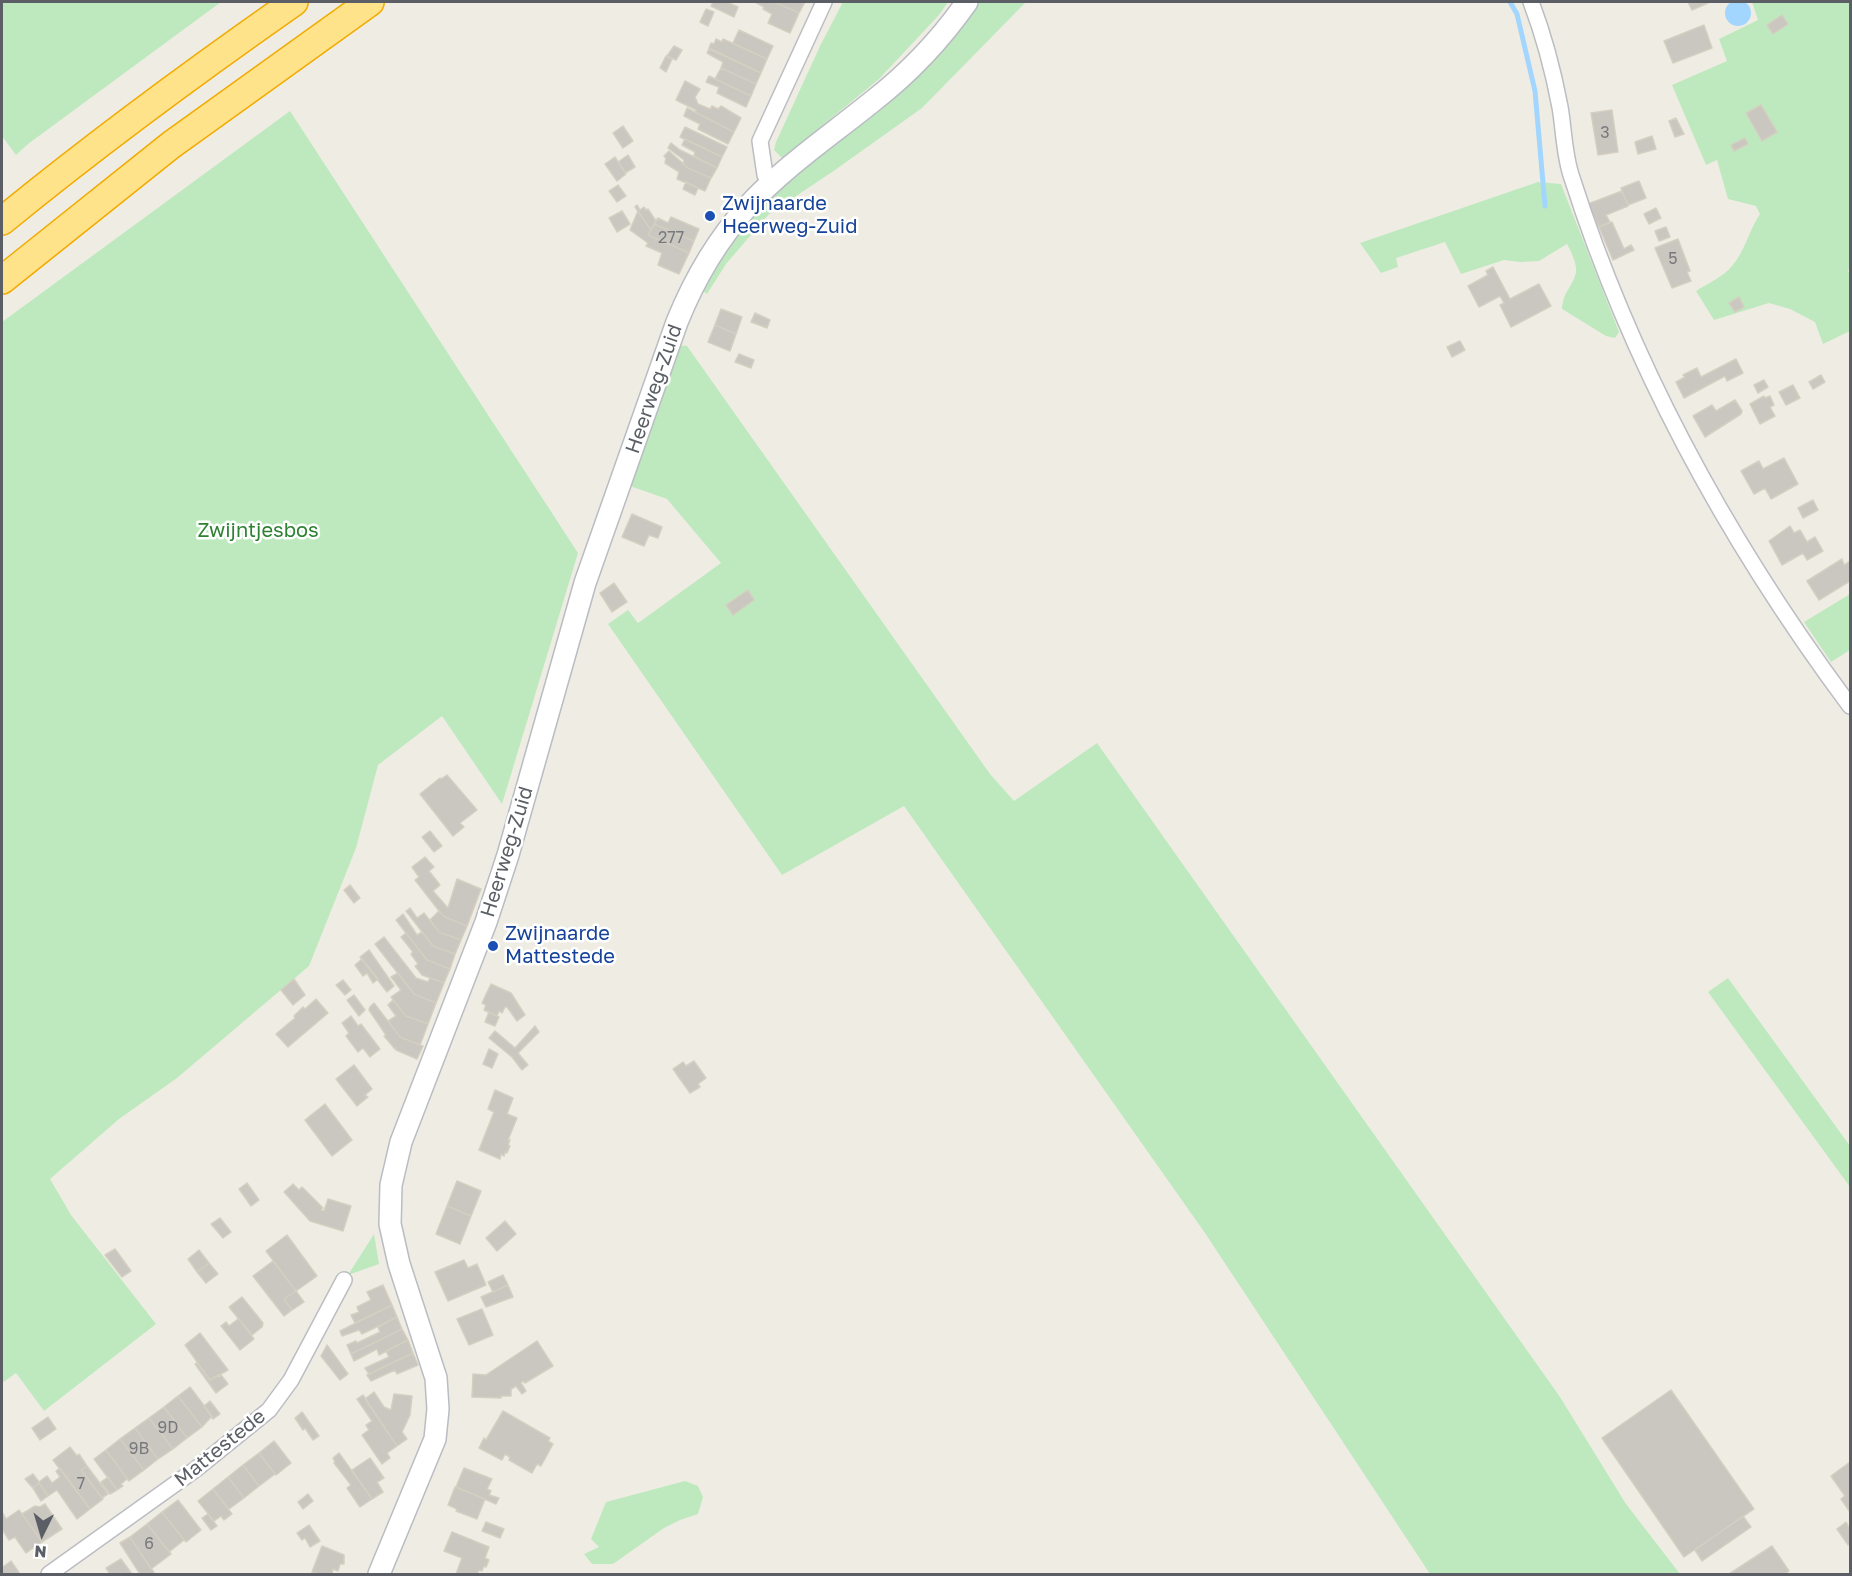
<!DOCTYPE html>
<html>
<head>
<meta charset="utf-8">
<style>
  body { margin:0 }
  #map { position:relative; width:1852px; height:1576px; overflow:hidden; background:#efede3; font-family:"Golos Text",sans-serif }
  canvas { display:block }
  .frame { position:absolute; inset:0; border:3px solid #5b5f65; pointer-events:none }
  .north { position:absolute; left:12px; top:1504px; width:60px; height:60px; -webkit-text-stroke:4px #fff; paint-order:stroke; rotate:185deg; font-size:16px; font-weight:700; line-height:24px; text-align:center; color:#5b5f65 }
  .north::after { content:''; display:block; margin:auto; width:21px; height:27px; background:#5b5f65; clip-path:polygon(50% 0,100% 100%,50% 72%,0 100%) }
</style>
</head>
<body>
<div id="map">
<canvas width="1852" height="1576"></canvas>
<div class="frame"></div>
<div class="north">N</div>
</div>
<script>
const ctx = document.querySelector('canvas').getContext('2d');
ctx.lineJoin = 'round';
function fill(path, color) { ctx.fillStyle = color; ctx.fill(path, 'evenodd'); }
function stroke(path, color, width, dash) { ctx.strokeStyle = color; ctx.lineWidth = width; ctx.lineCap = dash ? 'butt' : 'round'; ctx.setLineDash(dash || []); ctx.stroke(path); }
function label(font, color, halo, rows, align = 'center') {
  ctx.font = font + ' "Golos Text",sans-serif'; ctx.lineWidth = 5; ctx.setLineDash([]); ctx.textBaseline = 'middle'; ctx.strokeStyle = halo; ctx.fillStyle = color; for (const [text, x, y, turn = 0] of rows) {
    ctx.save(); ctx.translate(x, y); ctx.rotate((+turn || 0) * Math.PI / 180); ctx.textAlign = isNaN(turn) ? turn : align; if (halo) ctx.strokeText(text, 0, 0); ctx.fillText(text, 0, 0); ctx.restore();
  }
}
fill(new Path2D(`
  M 2,2 L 221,2 L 28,144 L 16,155 L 2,136 Z
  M 843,2 L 948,2 L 939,15 L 879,79 L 784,157 L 781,157 L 774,150 L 776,142 L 821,44 Z
  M 974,2 L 1026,2 L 922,108 L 835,170 L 768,215 L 726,264 L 707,294 L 700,289 L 728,243 L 757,207 Z
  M 1752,2 L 1850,2 L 1850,268 L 1848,270 L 1850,275 L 1850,331 L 1823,344 L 1815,322 L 1790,309 L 1769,303 L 1714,320 L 1696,291 C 1707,284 1724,276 1732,266 C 1745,251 1749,230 1760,214 L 1756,206 L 1728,199 L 1717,160 L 1706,165 L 1672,85 L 1727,61 L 1719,39 L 1758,20 Z
  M 290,111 L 578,553 L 502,804 L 442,716 L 378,765 L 356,848 L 309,966 L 177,1078 L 119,1119 L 50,1179 L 71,1215 L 156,1324 L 44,1411 L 16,1373 L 2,1383 L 2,322 Z
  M 1538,182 L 1561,184 L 1619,332 L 1615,338 L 1606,336 L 1562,309 C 1563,291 1574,285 1576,272 C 1577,264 1571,251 1567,244 L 1539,261 L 1520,262 L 1504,260 L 1461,274 L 1445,242 L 1396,258 L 1398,267 L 1381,273 L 1360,243 Z
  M 675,345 L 687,346 L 990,774 L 1014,801 L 1097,743 L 1560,1397 L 1626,1504 L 1680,1574 L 1430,1574 L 1205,1233 L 904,806 L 782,875 L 608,624 L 628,610 L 638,623 L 721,563 L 667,499 L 630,486 Z
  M 1850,594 L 1850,650 L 1831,662 L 1804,622 Z
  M 1728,978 L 1850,1146 L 1850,1187 L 1708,992 Z
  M 374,1234 L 379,1264 L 348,1275 Z
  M 685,1481 L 698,1486 L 703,1497 L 698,1514 L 680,1520 L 664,1528 L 613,1564 L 592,1564 L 584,1554 L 599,1547 L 591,1539 L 606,1502 Z`), '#bee9be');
fill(new Path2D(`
  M1725 13a13 13 0 1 1 26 0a13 13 0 1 1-26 0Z`), '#a3d6ff');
stroke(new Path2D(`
  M 1510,2 L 1517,14 L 1535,91 L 1545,206`), '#a3d6ff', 5);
const building = new Path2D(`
  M 713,2 L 727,2 L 738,7 L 734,17 L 711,6 Z
  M 755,2 L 774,2 L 799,13 L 790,33 L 768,23 L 772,14 L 763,9 L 764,7 Z
  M 774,2 L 805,2 L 799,13 Z
  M 1688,2 L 1707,2 L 1708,3 L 1692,10 Z
  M 706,9 L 714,12 L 708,26 L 700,22 Z
  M 1782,15 L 1788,24 L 1773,34 L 1767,25 Z
  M 1704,25 L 1712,48 L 1673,63 L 1664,41 Z
  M 739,30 L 773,46 L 767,59 L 733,43 Z
  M 716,39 L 722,42 L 723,39 L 767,59 L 761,73 L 709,48 L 711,43 L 714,44 Z
  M 674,46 L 682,50 L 676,60 L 667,56 Z
  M 709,49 L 761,73 L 756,84 L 721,68 L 723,62 L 707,53 Z
  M 666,56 L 672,59 L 666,72 L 660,68 Z
  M 721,68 L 756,84 L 751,96 L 715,79 Z
  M 709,76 L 751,96 L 746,107 L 717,93 L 719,87 L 706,82 Z
  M 685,81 L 700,89 L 695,97 L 698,104 L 710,109 L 712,106 L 718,109 L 721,106 L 741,118 L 734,132 L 695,112 L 696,110 L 676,100 Z
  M 1761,105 L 1777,132 L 1762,141 L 1746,113 Z
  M 687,108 L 734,132 L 728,144 L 698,129 L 700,124 L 684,116 Z
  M 1612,110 L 1618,152 L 1598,155 L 1591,113 Z
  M 1676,118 L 1684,134 L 1675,137 L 1669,121 Z
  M 623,126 L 633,141 L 623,148 L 613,133 Z
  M 685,127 L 727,147 L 722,157 L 680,137 Z
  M 1652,136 L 1656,149 L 1638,154 L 1635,142 Z
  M 1745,138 L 1748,144 L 1734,151 L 1731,145 Z
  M 685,139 L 722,157 L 717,168 L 694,156 L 695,152 L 682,145 Z
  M 671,143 L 680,150 L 717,168 L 711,178 L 688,168 L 683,164 L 684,160 L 668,148 Z
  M 669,151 L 688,168 L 711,178 L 705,191 L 677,179 L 679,172 L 665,163 L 666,158 L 664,156 Z
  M 628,155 L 635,167 L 625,173 L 618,162 Z
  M 615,157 L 626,174 L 617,181 L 605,164 Z
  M 1639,181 L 1646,198 L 1628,205 L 1621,188 Z
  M 686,182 L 698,188 L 695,195 L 683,189 Z
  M 618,185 L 626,196 L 617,202 L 609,191 Z
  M 1622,191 L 1628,206 L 1606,215 L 1610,222 L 1599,227 L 1588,204 Z
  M 637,205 L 640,210 L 644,207 L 646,210 L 648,209 L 656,221 L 651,230 L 635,207 Z
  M 1656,208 L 1661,218 L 1649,224 L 1644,214 Z
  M 622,211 L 630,224 L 617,232 L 609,218 Z
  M 638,211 L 651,230 L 648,235 L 689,253 L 679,274 L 658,265 L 662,253 L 646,246 L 648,243 L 630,230 Z
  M 671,217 L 699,229 L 694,241 L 654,224 L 658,218 L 668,223 Z
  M 1612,222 L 1624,249 L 1631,245 L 1634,250 L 1613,260 L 1599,227 Z
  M 654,224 L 694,241 L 689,253 L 648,235 Z
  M 1666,227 L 1670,237 L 1659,241 L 1655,231 Z
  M 1678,239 L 1690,271 L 1687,272 L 1691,281 L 1672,288 L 1655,248 Z
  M 1493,267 L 1510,299 L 1539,284 L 1551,306 L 1511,327 L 1500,305 L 1504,303 L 1500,296 L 1479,307 L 1468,286 L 1488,275 L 1486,271 Z
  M 1739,297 L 1744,307 L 1735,312 L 1729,303 Z
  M 721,309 L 742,317 L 736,334 L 715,325 Z
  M 755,313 L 770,320 L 767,328 L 751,322 Z
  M 715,325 L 736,334 L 730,351 L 708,342 Z
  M 1460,341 L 1465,350 L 1452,357 L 1447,347 Z
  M 739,354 L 754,360 L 751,368 L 735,362 Z
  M 1736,359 L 1743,373 L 1727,381 L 1725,376 L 1684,398 L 1676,382 L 1685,377 L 1683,375 L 1697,368 L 1701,377 Z
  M 1821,375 L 1825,382 L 1813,389 L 1809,382 Z
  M 1764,380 L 1768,387 L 1758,393 L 1754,385 Z
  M 1793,385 L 1800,398 L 1786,405 L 1779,392 Z
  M 1764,396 L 1765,398 L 1770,396 L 1774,405 L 1770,407 L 1775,416 L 1760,424 L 1750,404 Z
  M 1735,400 L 1742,411 L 1741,414 L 1705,437 L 1693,416 L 1712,405 L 1716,411 Z
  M 1784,458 L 1798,484 L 1771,499 L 1765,488 L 1754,494 L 1741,471 L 1759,461 L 1763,469 Z
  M 1813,500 L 1818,510 L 1803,518 L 1798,508 Z
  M 632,514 L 662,527 L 658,538 L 649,535 L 644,546 L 622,537 Z
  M 1790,526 L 1794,533 L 1800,530 L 1807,542 L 1815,537 L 1823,551 L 1807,560 L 1803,553 L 1782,565 L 1769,541 Z
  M 1842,559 L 1844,565 L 1849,562 L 1850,564 L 1850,581 L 1819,600 L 1807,581 Z
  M 614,583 L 627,602 L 612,612 L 600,593 Z
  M 748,590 L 754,600 L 733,615 L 726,605 Z
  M 447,775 L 477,810 L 460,823 L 464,827 L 453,836 L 420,794 L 440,778 L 441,779 Z
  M 430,831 L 442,846 L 434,852 L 422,837 Z
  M 425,857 L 434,867 L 429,871 L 440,885 L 433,891 L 448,908 L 457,879 L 481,889 L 467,926 L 443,916 L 415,880 L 419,877 L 412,867 Z
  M 350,885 L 360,898 L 354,903 L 344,890 Z
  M 410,908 L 417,918 L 424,913 L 439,932 L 461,940 L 455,954 L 433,946 L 406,911 Z
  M 439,911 L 443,916 L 467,926 L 461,940 L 439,932 L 430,920 Z
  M 403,914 L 417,935 L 422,932 L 433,946 L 455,954 L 450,969 L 427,960 L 396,920 Z
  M 406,933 L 427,960 L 450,969 L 444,983 L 422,975 L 415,966 L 418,964 L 411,954 L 413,952 L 401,937 Z
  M 384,937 L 416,978 L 428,982 L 430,978 L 444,983 L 436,1003 L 414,994 L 375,944 Z
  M 369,950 L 394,986 L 387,992 L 360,957 Z
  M 362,959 L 378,979 L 373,983 L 367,973 L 363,976 L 355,965 Z
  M 398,973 L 414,994 L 436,1003 L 428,1024 L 406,1016 L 391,997 L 401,990 L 391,977 Z
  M 294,979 L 305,995 L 293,1005 L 281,990 Z
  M 343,980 L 351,990 L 345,995 L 336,985 Z
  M 491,984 L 511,993 L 525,1015 L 517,1021 L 507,1007 L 505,1007 L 502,1013 L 499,1011 L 497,1016 L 484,1010 L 486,1005 L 482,1003 Z
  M 354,995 L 365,1010 L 359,1016 L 347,1000 Z
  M 316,999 L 328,1013 L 288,1047 L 276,1034 L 295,1018 L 294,1016 L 303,1007 L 305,1009 Z
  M 393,1000 L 406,1016 L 428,1024 L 420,1045 L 400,1037 L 388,1021 L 396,1016 L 388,1005 Z
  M 374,1003 L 400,1037 L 423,1046 L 417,1059 L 396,1050 L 396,1048 L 395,1049 L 384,1036 L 386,1035 L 369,1010 L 370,1007 Z
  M 489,1012 L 499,1017 L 495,1026 L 485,1022 Z
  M 351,1016 L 358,1026 L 361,1024 L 380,1049 L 370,1057 L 363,1048 L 358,1052 L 346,1036 L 349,1033 L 342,1023 Z
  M 535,1026 L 539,1032 L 518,1053 L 528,1065 L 522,1070 L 512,1057 L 489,1038 L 495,1031 L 515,1048 Z
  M 489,1049 L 498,1054 L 492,1068 L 483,1064 Z
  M 694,1061 L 706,1078 L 698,1084 L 700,1087 L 690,1093 L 673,1069 L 683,1062 L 686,1066 Z
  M 354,1065 L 372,1089 L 365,1095 L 368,1097 L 357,1106 L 336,1079 Z
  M 495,1090 L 513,1098 L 507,1114 L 517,1118 L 508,1140 L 510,1140 L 508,1145 L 510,1146 L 507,1153 L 505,1152 L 504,1156 L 501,1154 L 500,1159 L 479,1150 L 494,1112 L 488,1109 Z
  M 325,1104 L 352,1140 L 332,1156 L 305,1120 Z
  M 457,1181 L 481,1191 L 471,1216 L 447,1206 Z
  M 247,1183 L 259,1200 L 251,1206 L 239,1189 Z
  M 293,1184 L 299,1190 L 302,1187 L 323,1208 L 321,1210 L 324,1211 L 328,1199 L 351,1206 L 343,1231 L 310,1221 L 284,1192 Z
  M 447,1206 L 471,1216 L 460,1244 L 436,1234 Z
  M 220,1218 L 231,1232 L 223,1238 L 211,1224 Z
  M 505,1221 L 516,1234 L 497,1251 L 486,1238 Z
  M 287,1235 L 317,1276 L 296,1291 L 266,1251 Z
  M 115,1249 L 131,1271 L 122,1277 L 105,1255 Z
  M 199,1250 L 209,1263 L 197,1272 L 188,1259 Z
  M 464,1260 L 468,1268 L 477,1264 L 486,1285 L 448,1301 L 435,1272 Z
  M 273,1261 L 296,1291 L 284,1299 L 292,1310 L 284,1316 L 253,1276 Z
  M 209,1263 L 218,1274 L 206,1283 L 197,1272 Z
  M 503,1275 L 508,1285 L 493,1292 L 488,1282 Z
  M 383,1285 L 392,1305 L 355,1323 L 351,1315 L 359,1312 L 357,1307 L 371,1300 L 367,1292 Z
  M 508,1285 L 513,1297 L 486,1307 L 481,1297 Z
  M 296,1291 L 304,1302 L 292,1310 L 284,1299 Z
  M 242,1297 L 263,1323 L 262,1327 L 252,1335 L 229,1307 Z
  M 392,1305 L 397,1317 L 362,1334 L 359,1330 L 342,1336 L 340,1331 Z
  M 482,1309 L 493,1335 L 469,1345 L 457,1319 Z
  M 236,1315 L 254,1339 L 240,1350 L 221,1326 L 226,1322 L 229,1326 L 238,1319 Z
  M 397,1317 L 402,1329 L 351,1354 L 347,1345 L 356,1341 L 357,1343 L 380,1332 L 378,1327 Z
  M 402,1329 L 408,1340 L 379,1355 L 377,1349 L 354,1361 L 351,1354 Z
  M 200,1333 L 228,1370 L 210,1380 L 185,1345 Z
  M 408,1340 L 413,1353 L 369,1374 L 365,1368 L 389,1357 L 386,1351 Z
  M 537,1341 L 553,1366 L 525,1383 L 523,1381 L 521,1383 L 526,1391 L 522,1394 L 516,1386 L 511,1389 L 511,1396 L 501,1396 L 501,1398 L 472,1397 L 473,1374 L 486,1375 Z
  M 327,1345 L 348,1374 L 340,1380 L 321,1356 Z
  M 413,1353 L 418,1365 L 397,1374 L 395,1370 L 371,1381 L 367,1375 Z
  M 197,1363 L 210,1380 L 218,1375 L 219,1377 L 221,1375 L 228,1384 L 216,1393 L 195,1364 Z
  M 190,1387 L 212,1416 L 202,1427 L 178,1396 Z
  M 1671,1390 L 1754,1509 L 1684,1557 L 1602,1438 Z
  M 374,1392 L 384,1407 L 391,1410 L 394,1394 L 412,1396 L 410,1415 L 402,1432 L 407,1439 L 397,1446 L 365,1399 Z
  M 363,1395 L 397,1446 L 387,1453 L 390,1458 L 382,1464 L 362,1435 L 369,1430 L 366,1425 L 372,1421 L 357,1399 Z
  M 178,1396 L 202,1427 L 187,1438 L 164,1407 Z
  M 210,1401 L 220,1414 L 213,1419 L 204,1406 Z
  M 164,1407 L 187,1438 L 173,1449 L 149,1418 Z
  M 503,1411 L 550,1438 L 548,1441 L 553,1444 L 541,1466 L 537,1464 L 532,1473 L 509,1460 L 510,1457 L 505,1454 L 502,1460 L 479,1448 L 484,1438 L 486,1440 Z
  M 302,1412 L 319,1436 L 313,1440 L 305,1428 L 303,1430 L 295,1418 Z
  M 48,1417 L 56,1429 L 40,1440 L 32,1428 Z
  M 149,1418 L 173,1449 L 158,1459 L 135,1428 Z
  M 135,1428 L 158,1459 L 144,1470 L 120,1439 Z
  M 120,1439 L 144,1470 L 129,1481 L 106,1450 Z
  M 274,1441 L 291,1463 L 276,1475 L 259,1453 Z
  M 70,1447 L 77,1456 L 79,1454 L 87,1466 L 81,1470 L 103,1499 L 90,1509 L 53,1460 Z
  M 106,1450 L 129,1481 L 127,1479 L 121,1484 L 123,1486 L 117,1490 L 94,1459 Z
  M 259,1453 L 275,1474 L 259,1486 L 243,1465 Z
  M 339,1453 L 372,1499 L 360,1507 L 347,1488 L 351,1485 L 334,1463 L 335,1462 L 333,1458 Z
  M 370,1458 L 384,1478 L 377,1482 L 383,1492 L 372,1499 L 352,1470 Z
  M 1850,1462 L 1850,1512 L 1841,1499 L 1845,1496 L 1831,1476 Z
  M 243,1465 L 259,1486 L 244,1498 L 228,1477 Z
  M 87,1466 L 108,1494 L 102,1498 L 81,1470 Z
  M 60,1468 L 90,1509 L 77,1519 L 57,1490 L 48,1496 L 39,1483 L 33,1488 L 25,1479 L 33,1474 L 39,1482 L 47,1476 L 52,1483 L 60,1477 L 56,1471 Z
  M 464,1468 L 492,1479 L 487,1489 L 491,1491 L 489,1495 L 499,1498 L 496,1504 L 456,1487 Z
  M 108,1477 L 117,1490 L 110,1494 L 101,1482 Z
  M 228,1477 L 244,1498 L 229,1509 L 213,1489 Z
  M 39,1483 L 48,1496 L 41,1501 L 33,1488 Z
  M 455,1487 L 485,1499 L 477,1519 L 456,1511 L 457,1509 L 448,1505 Z
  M 213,1489 L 232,1514 L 224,1520 L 221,1516 L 214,1521 L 198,1501 Z
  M 308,1494 L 313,1501 L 303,1509 L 298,1502 Z
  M 178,1500 L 201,1530 L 186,1542 L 162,1512 Z
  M 45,1504 L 62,1529 L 42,1542 L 22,1514 L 35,1506 L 40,1507 Z
  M 19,1510 L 42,1542 L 26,1553 L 15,1537 L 9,1540 L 2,1529 L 2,1512 L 6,1519 Z
  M 162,1512 L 184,1540 L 169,1552 L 147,1524 Z
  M 208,1514 L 217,1526 L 211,1530 L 202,1518 Z
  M 1743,1516 L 1751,1527 L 1702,1561 L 1695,1550 Z
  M 486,1522 L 504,1529 L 500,1538 L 482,1531 Z
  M 1846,1522 L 1850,1529 L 1850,1543 L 1848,1545 L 1837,1529 Z
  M 147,1524 L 171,1554 L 151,1569 L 130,1537 Z
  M 309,1525 L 320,1541 L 310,1547 L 305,1538 L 302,1540 L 297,1533 Z
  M 452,1532 L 489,1547 L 485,1558 L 489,1560 L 486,1567 L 484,1566 L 482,1571 L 479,1570 L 477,1574 L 456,1574 L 462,1558 L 444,1551 Z
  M 130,1537 L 150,1567 L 155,1574 L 140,1574 L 120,1543 Z
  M 322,1546 L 344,1555 L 344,1564 L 340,1564 L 338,1571 L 333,1569 L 332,1574 L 318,1574 L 312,1572 Z
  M 1772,1546 L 1789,1571 L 1785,1574 L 1729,1574 Z
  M 121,1559 L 132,1574 L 110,1574 L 106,1568 Z
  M 11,1561 L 20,1574 L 2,1574 L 2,1564 L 3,1567 Z`);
fill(building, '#cac6c0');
stroke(building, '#d4cfc1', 1.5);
const street = new Path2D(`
  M 1531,2 C 1544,36 1553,70 1560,107 C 1564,130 1564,156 1572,178 C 1633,369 1731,546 1850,706
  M 771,185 L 765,175 L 760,141 L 824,2
  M 49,1574 L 196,1469 L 269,1410 L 291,1380 L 344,1280`);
const secondary = new Path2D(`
  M 379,1574 L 435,1439 L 438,1409 L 436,1378 L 399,1264 L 390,1224 L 391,1185 L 401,1142 L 486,922 L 508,855 L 585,583 L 677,322 C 694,280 717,240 748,206 C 785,166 831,135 873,101 C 909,73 941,39 967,2`);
const highway = new Path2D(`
  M 2,221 C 96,144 194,72 294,2
  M 2,280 L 171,145 L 370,2`);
stroke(street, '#bbbdc3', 18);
stroke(secondary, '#b9bcc3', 24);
stroke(highway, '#f2aa00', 30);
stroke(street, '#fff', 15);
stroke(secondary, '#fff', 21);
stroke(highway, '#ffe38a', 27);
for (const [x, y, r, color] of [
  [710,216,6,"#1a4fb4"],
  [493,946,6,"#1a4fb4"]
]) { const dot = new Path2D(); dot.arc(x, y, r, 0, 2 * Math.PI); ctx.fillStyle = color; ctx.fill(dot); stroke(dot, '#fff', 2); }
label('16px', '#77797c', null, [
  ["3",1605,133],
  ["277",671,238],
  ["5",1673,259],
  ["9D",168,1428],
  ["9B",139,1449],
  ["7",81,1484],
  ["6",149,1544]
]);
label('20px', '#164399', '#fff', [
  ["Zwijnaarde",722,204],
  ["Heerweg-Zuid",722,227],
  ["Zwijnaarde",505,934],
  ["Mattestede",505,957]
], 'left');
label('20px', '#5b5f65', '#fff', [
  ["Heerweg-Zuid",654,389,-71],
  ["Heerweg-Zuid",507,852,-73],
  ["Mattestede",220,1448,-39]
]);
label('20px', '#2e8232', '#fff', [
  ["Zwijntjesbos",258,531]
]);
</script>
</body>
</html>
